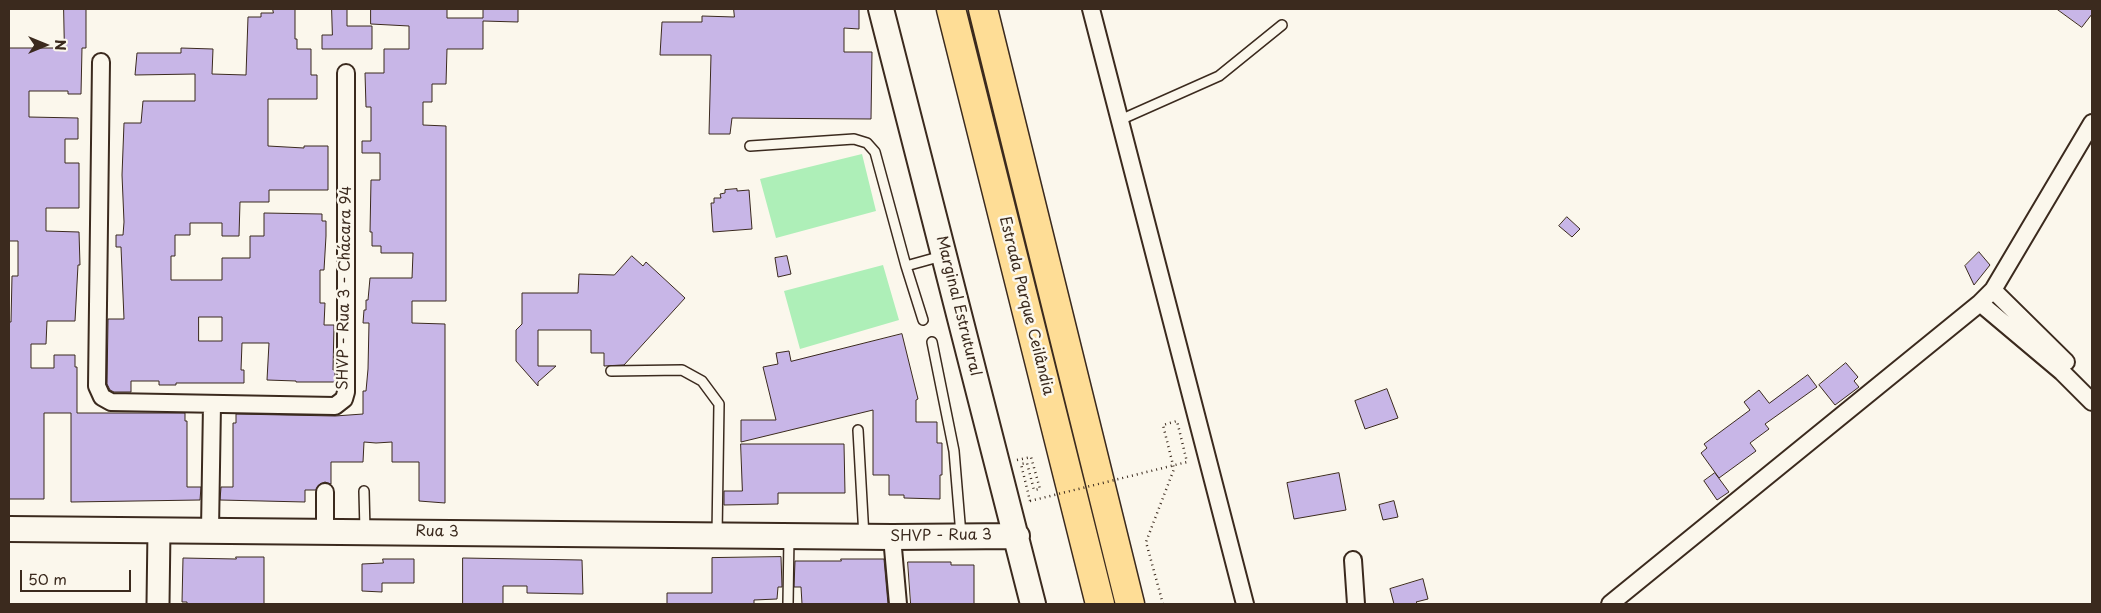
<!DOCTYPE html>
<html>
<head>
<meta charset="utf-8">
<style>
  body { margin:0 }
  #map { position:relative; width:2101px; height:613px; overflow:hidden; background:#fbf7ec; font-family:"Playpen Sans",sans-serif }
  canvas { display:block }
  .frame { position:absolute; inset:0; border:10px solid #3b2a1e; pointer-events:none }
  .north { position:absolute; left:20px; top:20px; width:50px; height:50px; -webkit-text-stroke:4px #fbf7ec; paint-order:stroke; rotate:90deg; font-size:14px; font-weight:700; line-height:20px; text-align:center; color:#3b2a1e }
  .north::after { content:''; display:block; margin:auto; width:18px; height:22px; background:#3b2a1e; clip-path:polygon(50% 0,100% 100%,50% 72%,0 100%) }
  .scale { position:absolute; left:20px; top:570px; width:111px; height:22px; box-sizing:border-box; border:2px solid #3b2a1e; border-top:0; padding-left:6px; font-size:15px; line-height:18px; white-space:nowrap; color:#3b2a1e; -webkit-text-stroke:4px #fbf7ec; paint-order:stroke }
</style>
</head>
<body>
<div id="map">
<canvas width="2101" height="613"></canvas>
<div class="frame"></div>
<div class="north">N</div>
<div class="scale">50 m</div>
</div>
<script>
const ctx = document.querySelector('canvas').getContext('2d');
ctx.lineJoin = 'round';
function fill(path, color) { ctx.fillStyle = color; ctx.fill(path, 'evenodd'); }
function stroke(path, color, width, dash) { ctx.strokeStyle = color; ctx.lineWidth = width; ctx.lineCap = dash ? 'butt' : 'round'; ctx.setLineDash(dash || []); ctx.stroke(path); }
function label(font, color, halo, rows, align = 'center') {
  ctx.font = font + ' "Playpen Sans",sans-serif'; ctx.lineWidth = 5; ctx.setLineDash([]); ctx.textBaseline = 'middle'; ctx.strokeStyle = halo; ctx.fillStyle = color; for (const [text, x, y, turn = 0] of rows) {
    ctx.save(); ctx.translate(x, y); ctx.rotate((+turn || 0) * Math.PI / 180); ctx.textAlign = isNaN(turn) ? turn : align; if (halo) ctx.strokeText(text, 0, 0); ctx.fillText(text, 0, 0); ctx.restore();
  }
}
fill(new Path2D(`
  M 862,154 L 876,211 L 776,238 L 760,179 Z
  M 883,265 L 899,320 L 800,349 L 784,291 Z`), '#aeefb8');
const building = new Path2D(`
  M 64,9 L 86,9 L 86,48 L 82,48 L 81,94 L 68,94 L 68,91 L 29,91 L 29,117 L 78,118 L 78,139 L 65,139 L 65,163 L 79,163 L 79,208 L 46,208 L 46,231 L 79,232 L 80,265 L 78,265 L 75,321 L 47,321 L 46,344 L 31,344 L 31,368 L 54,368 L 54,355 L 75,355 L 75,367 L 77,367 L 77,413 L 185,413 L 185,421 L 187,421 L 187,487 L 201,487 L 200,500 L 71,502 L 71,413 L 44,413 L 44,499 L 9,499 L 9,322 L 11,322 L 12,276 L 18,276 L 18,241 L 9,241 L 9,48 L 64,48 Z
  M 273,9 L 295,9 L 295,39 L 297,39 L 297,49 L 311,49 L 311,75 L 317,75 L 317,99 L 268,99 L 268,146 L 304,148 L 304,146 L 328,146 L 328,190 L 269,190 L 269,202 L 240,202 L 239,236 L 222,236 L 222,223 L 190,223 L 190,235 L 175,235 L 175,256 L 171,256 L 171,280 L 222,280 L 222,258 L 250,258 L 250,236 L 264,236 L 264,213 L 322,214 L 322,221 L 326,221 L 326,236 L 324,270 L 320,270 L 320,303 L 325,303 L 324,325 L 334,325 L 333,370 L 335,370 L 335,382 L 296,382 L 296,381 L 267,380 L 269,343 L 242,343 L 241,370 L 244,370 L 244,383 L 176,383 L 176,385 L 159,385 L 159,381 L 131,381 L 131,392 L 114,392 L 110,390 L 107,384 L 108,319 L 124,319 L 121,247 L 116,247 L 116,235 L 123,235 L 124,222 L 122,175 L 124,123 L 141,123 L 143,101 L 195,101 L 195,74 L 135,75 L 137,53 L 181,53 L 181,48 L 213,49 L 212,74 L 246,75 L 248,17 L 261,17 L 261,13 L 273,13 ZM 199,317 L 222,317 L 222,341 L 199,341 Z
  M 332,9 L 347,9 L 347,26 L 372,26 L 372,49 L 322,49 L 322,35 L 332,35 Z
  M 371,9 L 447,9 L 447,18 L 483,18 L 483,9 L 518,9 L 518,22 L 483,21 L 483,49 L 447,49 L 446,84 L 432,84 L 432,102 L 423,102 L 423,125 L 446,126 L 446,301 L 412,301 L 412,323 L 445,324 L 445,503 L 419,501 L 419,462 L 392,462 L 392,442 L 376,443 L 364,442 L 363,462 L 331,462 L 331,484 L 325,482 L 320,484 L 316,490 L 305,490 L 305,502 L 220,500 L 221,487 L 233,487 L 233,423 L 236,423 L 236,414 L 335,416 L 363,414 L 363,391 L 366,391 L 368,369 L 369,323 L 363,323 L 364,310 L 366,310 L 366,300 L 368,300 L 370,278 L 412,278 L 413,253 L 381,253 L 381,246 L 372,246 L 372,232 L 370,232 L 371,180 L 380,180 L 380,153 L 362,153 L 362,141 L 371,141 L 371,107 L 366,107 L 365,73 L 384,73 L 384,49 L 409,49 L 409,26 L 371,24 Z
  M 734,9 L 859,9 L 859,29 L 844,28 L 844,52 L 872,52 L 871,119 L 732,118 L 730,134 L 709,134 L 711,55 L 660,55 L 662,22 L 702,22 L 702,16 L 734,17 Z
  M 2057,9 L 2092,9 L 2092,14 L 2082,27 Z
  M 737,189 L 737,191 L 749,190 L 752,229 L 713,232 L 711,203 L 714,203 L 714,198 L 721,198 L 720,194 L 725,193 L 725,190 Z
  M 1567,217 L 1580,229 L 1572,237 L 1559,226 Z
  M 1979,252 L 1990,265 L 1974,285 L 1965,266 Z
  M 632,256 L 643,266 L 646,262 L 685,298 L 624,365 L 604,366 L 604,353 L 591,353 L 591,330 L 538,330 L 538,366 L 556,366 L 538,382 L 538,386 L 516,361 L 516,330 L 522,324 L 522,293 L 578,293 L 579,274 L 614,275 Z
  M 787,256 L 791,274 L 778,277 L 775,258 Z
  M 902,334 L 918,399 L 916,400 L 916,422 L 937,422 L 937,443 L 942,443 L 942,475 L 940,475 L 940,499 L 904,498 L 904,495 L 889,495 L 889,475 L 873,475 L 873,410 L 741,442 L 741,420 L 776,420 L 763,367 L 778,364 L 776,353 L 789,351 L 791,361 Z
  M 1846,363 L 1858,377 L 1854,381 L 1859,387 L 1835,405 L 1819,385 Z
  M 1808,375 L 1817,387 L 1765,424 L 1769,429 L 1750,443 L 1756,451 L 1719,478 L 1701,453 L 1707,448 L 1704,444 L 1750,410 L 1744,402 L 1759,390 L 1769,403 Z
  M 1387,389 L 1398,418 L 1365,429 L 1355,401 Z
  M 741,444 L 844,444 L 845,493 L 778,493 L 778,504 L 724,505 L 724,491 L 742,491 Z
  M 1339,473 L 1346,510 L 1294,519 L 1287,483 Z
  M 1715,473 L 1729,492 L 1717,500 L 1704,481 Z
  M 1394,501 L 1398,517 L 1383,520 L 1379,505 Z
  M 236,557 L 264,557 L 264,604 L 187,604 L 187,602 L 182,602 L 183,558 L 236,559 Z
  M 781,557 L 782,587 L 778,587 L 777,599 L 754,600 L 754,604 L 667,604 L 667,593 L 712,593 L 712,558 Z
  M 463,558 L 582,560 L 583,594 L 527,593 L 527,586 L 503,586 L 503,604 L 463,604 Z
  M 383,559 L 414,559 L 414,583 L 382,583 L 382,592 L 362,591 L 362,564 L 383,563 Z
  M 841,559 L 884,559 L 888,604 L 802,604 L 801,587 L 794,587 L 795,561 L 841,561 Z
  M 908,562 L 951,562 L 951,565 L 974,565 L 974,604 L 911,604 Z
  M 1423,579 L 1428,599 L 1416,602 L 1418,604 L 1394,604 L 1390,589 Z`);
fill(building, '#c8b6e7');
stroke(building, '#3b2a1e', 1);
const service = new Path2D(`
  M 1120,120 L 1219,76 L 1282,25
  M 750,146 L 854,139 L 867,143 L 875,152 L 906,266 L 942,256
  M 906,266 L 923,320
  M 932,342 L 954,451 L 961,535
  M 611,371 L 682,370 L 702,381 L 719,404 L 717,535
  M 858,430 L 864,537
  M 364,491 L 365,531
  M 788,604 L 789,536`);
const minor = new Path2D(`
  M 1091,9 L 1245,604
  M 101,62 L 97,386 L 102,397 L 111,402 L 335,406 L 344,399 L 346,392 L 346,73
  M 1993,290 L 2066,362
  M 1980,303 L 2062,372 L 2092,402
  M 325,492 L 325,533
  M 210,530 L 212,404
  M 892,537 L 898,604
  M 1353,560 L 1356,604
  M 1610,604 L 1980,303 L 1993,290 L 2092,123`);
const tertiary = new Path2D(`
  M 158,604 L 159,530`);
const secondary = new Path2D(`
  M 881,9 L 1033,604
  M 9,529 L 892,537 L 1017,536`);
const motorway = new Path2D(`
  M 951,9 L 1100,604
  M 983,9 L 1130,604`);
stroke(service, '#3b2a1e', 12);
stroke(minor, '#3b2a1e', 20);
stroke(tertiary, '#3b2a1e', 25);
stroke(secondary, '#3b2a1e', 28);
stroke(motorway, '#3b2a1e', 31);
stroke(new Path2D(`
  M 1017,460 L 1031,457 L 1040,489 L 1034,490 L 1027,463 L 1021,464 L 1030,501
  M 1163,604 L 1146,542 L 1174,469 L 1163,425 L 1177,421 L 1187,462`), '#3b2a1e', 2.5, [1, 4]);
stroke(service, '#fbf7ec', 9);
stroke(minor, '#fbf7ec', 16);
stroke(tertiary, '#fbf7ec', 21);
stroke(secondary, '#fbf7ec', 24);
stroke(motorway, '#fedd96', 28);
stroke(new Path2D(`
  M 1030,501 L 1187,462`), '#3b2a1e', 2.5, [1, 4]);
label('15px', '#3b2a1e', '#fbf7ec', [
  ["SHVP - Rua 3 - Chácara 94",345,288,-89],
  ["Marginal Estrutural",958,306,76],
  ["Estrada Parque Ceilândia",1026,306,76],
  ["Rua 3",437,532,1],
  ["SHVP - Rua 3",941,536,-1]
]);
</script>
</body>
</html>
